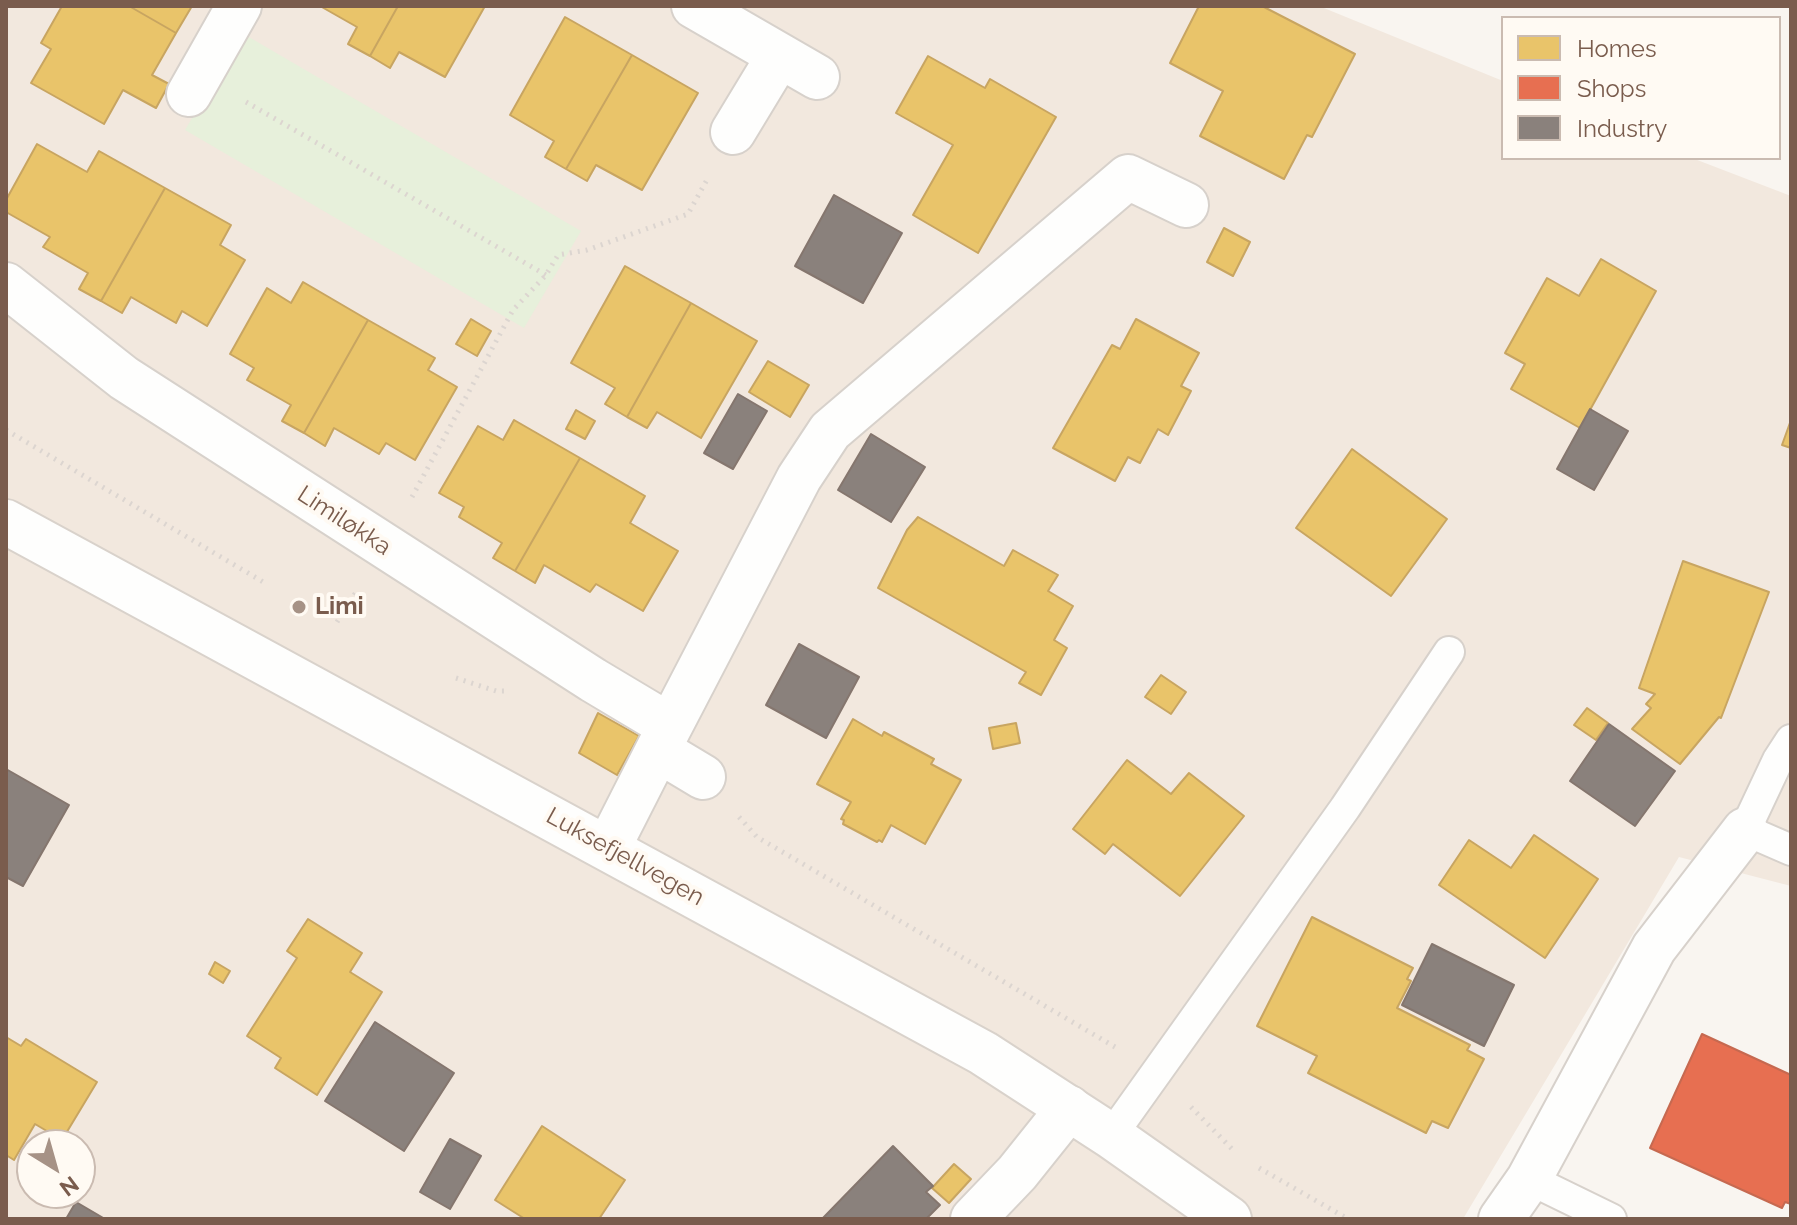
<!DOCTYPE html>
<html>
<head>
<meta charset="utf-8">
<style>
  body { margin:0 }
  #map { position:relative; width:1797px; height:1225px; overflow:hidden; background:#f9f5f0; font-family:Raleway,sans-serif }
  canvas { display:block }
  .frame { position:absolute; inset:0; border:8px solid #7a5c4d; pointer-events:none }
  .legend { position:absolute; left:1501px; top:16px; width:280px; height:144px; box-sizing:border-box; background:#fffaf3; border:2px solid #cabbb1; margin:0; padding:10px 14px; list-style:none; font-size:24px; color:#7a5c4d }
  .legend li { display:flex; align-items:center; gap:16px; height:40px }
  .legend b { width:40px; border:2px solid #cabbb1 }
  .north { position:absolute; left:16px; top:1129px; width:80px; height:80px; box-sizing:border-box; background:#fffaf3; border:2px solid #cabbb1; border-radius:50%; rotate:143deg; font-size:22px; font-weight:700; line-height:32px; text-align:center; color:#7a5c4d }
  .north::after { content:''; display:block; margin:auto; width:28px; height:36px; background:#a69286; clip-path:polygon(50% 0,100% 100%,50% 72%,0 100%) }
</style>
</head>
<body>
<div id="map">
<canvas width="1797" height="1225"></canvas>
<div class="frame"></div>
<ul class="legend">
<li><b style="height:22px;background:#e9c46a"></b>Homes</li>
<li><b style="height:22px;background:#e76f51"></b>Shops</li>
<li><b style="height:22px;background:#8a817c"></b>Industry</li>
</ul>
<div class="north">N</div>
</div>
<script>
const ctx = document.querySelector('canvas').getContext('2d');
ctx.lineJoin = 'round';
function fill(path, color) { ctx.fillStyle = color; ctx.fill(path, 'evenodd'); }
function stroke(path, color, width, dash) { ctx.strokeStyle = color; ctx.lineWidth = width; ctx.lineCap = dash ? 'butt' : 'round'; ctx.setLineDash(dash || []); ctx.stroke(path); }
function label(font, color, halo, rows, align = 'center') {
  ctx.font = font + ' Raleway,sans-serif'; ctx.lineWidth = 8; ctx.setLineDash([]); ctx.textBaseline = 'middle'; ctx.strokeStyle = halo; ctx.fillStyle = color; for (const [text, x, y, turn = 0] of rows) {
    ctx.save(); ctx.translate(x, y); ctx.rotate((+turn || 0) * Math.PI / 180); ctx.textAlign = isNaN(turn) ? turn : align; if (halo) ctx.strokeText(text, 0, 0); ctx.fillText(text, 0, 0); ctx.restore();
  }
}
fill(new Path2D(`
  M 6,6 L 1319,6 L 1503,81 L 1503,158 L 1692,158 L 1791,196 L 1791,886 L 1679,857 L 1463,1219 L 6,1219 ZM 32,1145 L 80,1145 L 80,1193 L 32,1193 Z`), '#f2e8de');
fill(new Path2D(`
  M 242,33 L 581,231 L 524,328 L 185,130 Z`), '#e7f0db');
const homes = new Path2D(`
  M 62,6 L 129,6 L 176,33 L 152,75 L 169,84 L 156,108 L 123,90 L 104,124 L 31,83 L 51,49 L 41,43 Z
  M 129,6 L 192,6 L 176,33 Z
  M 320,6 L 398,6 L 370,56 L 348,44 L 357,27 Z
  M 398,6 L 485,6 L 445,77 L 399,52 L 390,68 L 370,56 Z
  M 1199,6 L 1262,6 L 1355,54 L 1312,137 L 1307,135 L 1284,179 L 1200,136 L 1223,91 L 1170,63 Z
  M 565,17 L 632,55 L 566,169 L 545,157 L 554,141 L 510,115 Z
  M 632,55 L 698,93 L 642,190 L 596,165 L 587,181 L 566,169 Z
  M 928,56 L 985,88 L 990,79 L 1056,117 L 978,253 L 913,215 L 953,145 L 896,113 Z
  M 37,144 L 87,172 L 99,151 L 165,188 L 101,301 L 79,289 L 88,273 L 43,247 L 50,237 L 6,212 L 6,200 Z
  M 165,188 L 231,225 L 220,245 L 245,260 L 207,326 L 182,311 L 176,323 L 131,297 L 122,313 L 101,301 Z
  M 1224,228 L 1250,242 L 1233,276 L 1207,262 Z
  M 1601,259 L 1656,291 L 1580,428 L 1511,389 L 1525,364 L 1505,353 L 1547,278 L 1579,296 Z
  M 625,266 L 691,303 L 627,417 L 605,404 L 615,388 L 571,363 Z
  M 303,282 L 368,320 L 304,433 L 282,421 L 291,405 L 247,380 L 254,368 L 230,354 L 267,288 L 291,303 Z
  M 691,303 L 757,341 L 701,438 L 657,412 L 647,428 L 627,417 Z
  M 471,319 L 491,331 L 477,356 L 456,344 Z
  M 1136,319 L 1199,353 L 1181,386 L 1191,391 L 1168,435 L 1158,429 L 1140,463 L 1128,457 L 1115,481 L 1053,448 L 1112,345 L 1120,349 Z
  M 368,320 L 435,358 L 428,370 L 457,387 L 415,460 L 386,443 L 379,454 L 334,428 L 325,446 L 304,433 Z
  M 768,361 L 809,385 L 790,417 L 749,392 Z
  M 576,410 L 595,421 L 585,439 L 566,429 Z
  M 514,420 L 580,458 L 515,571 L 493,558 L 502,543 L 459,517 L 464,507 L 439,493 L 478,426 L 503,440 Z
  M 1791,420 L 1791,448 L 1782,445 Z
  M 1352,449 L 1447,519 L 1391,596 L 1296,528 Z
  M 580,458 L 645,496 L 630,523 L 678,551 L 643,611 L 596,584 L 590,592 L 544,565 L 535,583 L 515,571 Z
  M 918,517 L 1004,566 L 1013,550 L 1058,575 L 1048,591 L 1073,606 L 1054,640 L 1067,648 L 1041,695 L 1019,683 L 1026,672 L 878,588 L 907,530 Z
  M 1683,561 L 1769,592 L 1721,718 L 1719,717 L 1680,764 L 1632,729 L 1651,708 L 1646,704 L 1655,694 L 1639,688 Z
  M 1161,675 L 1186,692 L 1171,714 L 1145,697 Z
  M 1587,708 L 1608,723 L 1596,740 L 1574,725 Z
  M 598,713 L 639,736 L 617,775 L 579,753 Z
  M 853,719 L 882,736 L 884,732 L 934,759 L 931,764 L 961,780 L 925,844 L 891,825 L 882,842 L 879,840 L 877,842 L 843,824 L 844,820 L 841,819 L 851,802 L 817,784 Z
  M 1016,723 L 1020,743 L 993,749 L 989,728 Z
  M 1127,760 L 1171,794 L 1189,773 L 1244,816 L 1180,896 L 1113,844 L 1105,854 L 1073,829 Z
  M 1534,835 L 1598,879 L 1545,958 L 1439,885 L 1469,840 L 1511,868 Z
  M 1312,917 L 1413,968 L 1407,979 L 1411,981 L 1397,1008 L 1470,1045 L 1467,1050 L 1484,1059 L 1448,1128 L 1432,1121 L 1426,1133 L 1308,1073 L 1317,1056 L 1257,1026 Z
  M 308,919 L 362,953 L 350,972 L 382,992 L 317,1095 L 275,1068 L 281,1058 L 247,1036 L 297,958 L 287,951 Z
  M 215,962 L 230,971 L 223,983 L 209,974 Z
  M 6,1037 L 21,1046 L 26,1039 L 97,1082 L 62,1140 L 35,1124 L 14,1160 L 6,1155 Z
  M 542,1126 L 625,1180 L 599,1219 L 525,1219 L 495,1200 Z
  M 954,1164 L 971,1179 L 949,1203 L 932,1188 Z`);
fill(homes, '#e9c46a');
stroke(homes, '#c8a561', 2);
const shops = new Path2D(`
  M 1702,1034 L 1791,1075 L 1791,1204 L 1785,1202 L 1782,1208 L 1650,1148 Z`);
fill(shops, '#e76f51');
stroke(shops, '#c66950', 2);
const industry = new Path2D(`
  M 834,195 L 902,233 L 863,303 L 795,266 Z
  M 738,394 L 767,411 L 733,469 L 704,453 Z
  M 1590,409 L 1628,431 L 1594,490 L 1557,469 Z
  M 871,434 L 925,467 L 891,522 L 838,490 Z
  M 799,644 L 859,677 L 826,738 L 766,705 Z
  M 1609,724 L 1675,771 L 1635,826 L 1570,781 Z
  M 6,769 L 69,805 L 23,886 L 6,877 Z
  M 1432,944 L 1514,985 L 1484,1046 L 1402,1005 Z
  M 375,1022 L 454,1073 L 404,1151 L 325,1101 Z
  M 450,1139 L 481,1156 L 450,1209 L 420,1192 Z
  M 893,1146 L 933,1186 L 926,1192 L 940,1205 L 926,1219 L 822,1219 Z
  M 76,1202 L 105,1219 L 66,1219 Z`);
fill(industry, '#8a817c');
stroke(industry, '#85766e', 2);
const lane = new Path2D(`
  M 1745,830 L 1778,760 L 1791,740
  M 1745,830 L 1791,850
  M 1111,1136 L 1345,808 L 1449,652
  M 1529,1179 L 1611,1219`);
const street = new Path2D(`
  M 694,6 L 817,77
  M 189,94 L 239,6
  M 733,132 L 779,56
  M 6,285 L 124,378 L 593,680 L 670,726 L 608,848
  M 670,726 L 799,478 L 830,431 L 1128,177 L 1186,205
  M 658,750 L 703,777
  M 973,1219 L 1017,1173 L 1069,1108
  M 1501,1219 L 1529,1179 L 1654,948 L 1745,830`);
const secondary = new Path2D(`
  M 6,522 L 983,1053 L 1111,1136 L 1229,1219`);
stroke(lane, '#d7d1cb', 34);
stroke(street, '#d7d1cb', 48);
stroke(secondary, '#d9d2cb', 48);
stroke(new Path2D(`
  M 246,102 L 546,275
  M 6,430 L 265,583
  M 412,497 L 513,310 L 546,275 L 558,255 L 587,250 L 688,214 L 708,178
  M 337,622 L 356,592
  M 456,678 L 496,691 L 505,691
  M 739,817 L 757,837 L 1115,1047
  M 1191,1107 L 1234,1151
  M 1259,1168 L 1348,1219`), '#dcd5d0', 5, [2, 6]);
stroke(lane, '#fefefd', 30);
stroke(street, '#fefefd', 44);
stroke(secondary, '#fefefd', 44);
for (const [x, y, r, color] of [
  [299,607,8,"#a69286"]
]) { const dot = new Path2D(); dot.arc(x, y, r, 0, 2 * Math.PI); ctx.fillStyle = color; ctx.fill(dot); stroke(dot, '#fffaf3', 3); }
label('24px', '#7a5c4d', '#fffaf3', [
  ["Limiløkka",344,521,33],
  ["Luksefjellvegen",625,857,29]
]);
label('bold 24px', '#7a5c4d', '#fffaf3', [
  ["Limi",315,607]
], 'left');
</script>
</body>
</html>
